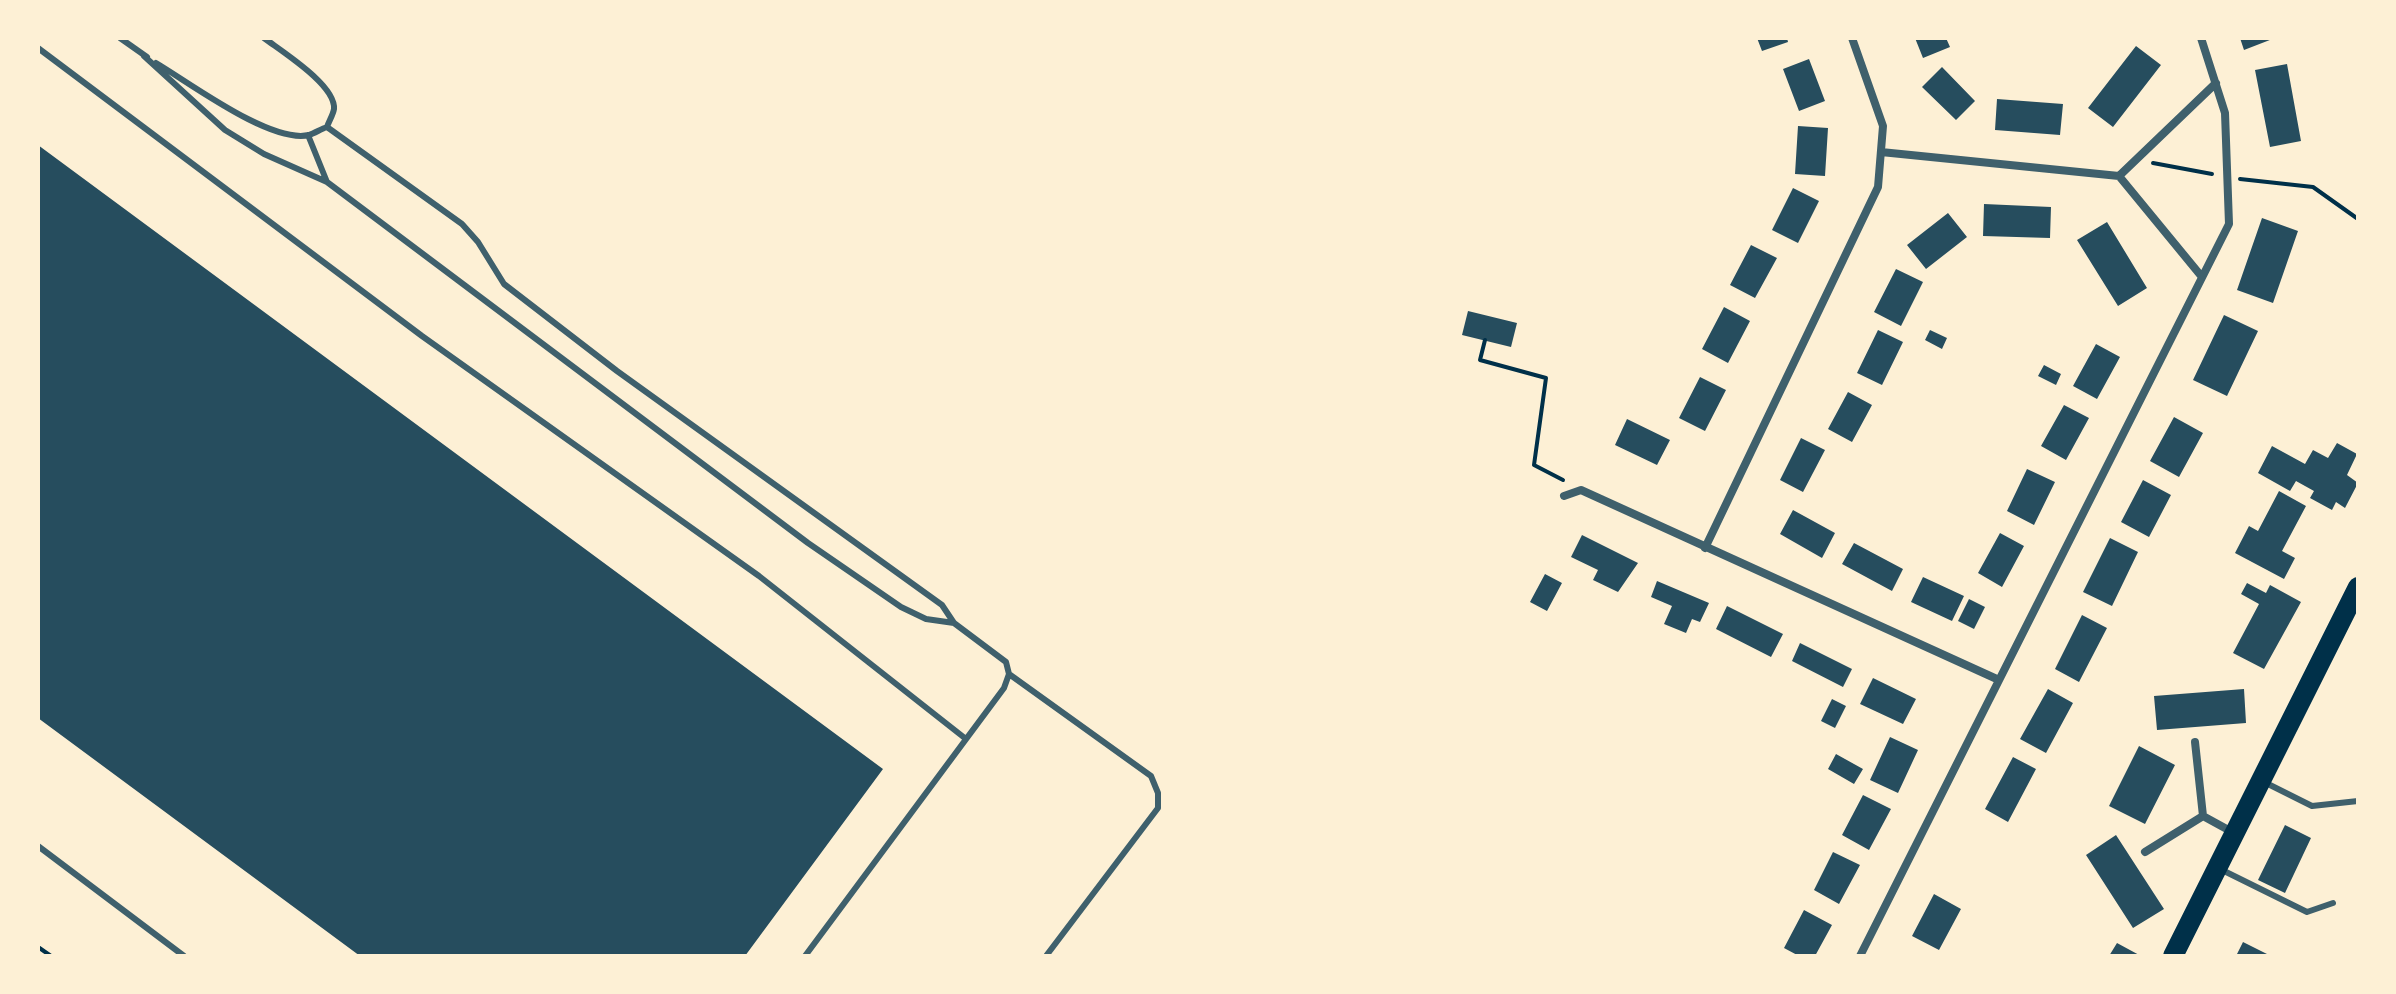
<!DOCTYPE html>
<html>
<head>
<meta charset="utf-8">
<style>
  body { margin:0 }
  #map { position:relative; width:2396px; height:994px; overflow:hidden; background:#fdf0d5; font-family:Montserrat,sans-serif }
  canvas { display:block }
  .frame { position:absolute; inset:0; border:40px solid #fdf0d5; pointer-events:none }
</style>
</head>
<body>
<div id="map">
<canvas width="2396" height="994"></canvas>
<div class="frame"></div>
</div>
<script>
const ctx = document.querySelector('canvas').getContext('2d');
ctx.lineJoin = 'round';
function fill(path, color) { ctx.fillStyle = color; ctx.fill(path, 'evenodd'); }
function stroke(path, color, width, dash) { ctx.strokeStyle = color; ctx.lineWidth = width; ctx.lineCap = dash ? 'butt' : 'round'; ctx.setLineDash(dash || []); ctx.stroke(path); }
fill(new Path2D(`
  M 1757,38 L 1787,38 L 1788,42 L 1762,51 Z
  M 1915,38 L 1946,38 L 1950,47 L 1923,58 Z
  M 2240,38 L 2275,38 L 2244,50 Z
  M 2136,46 L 2161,65 L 2113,127 L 2088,108 Z
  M 1809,59 L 1825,101 L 1799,111 L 1783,69 Z
  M 2287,64 L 2301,141 L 2270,147 L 2255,70 Z
  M 1942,67 L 1975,101 L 1956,120 L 1922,87 Z
  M 1997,99 L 2063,104 L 2060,135 L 1995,130 Z
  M 1798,126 L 1828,128 L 1825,176 L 1795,174 Z
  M 38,145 L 883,769 L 745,956 L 360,956 L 38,718 Z
  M 1793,188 L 1819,201 L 1798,243 L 1772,230 Z
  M 1984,204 L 2051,207 L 2050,238 L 1983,236 Z
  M 1948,213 L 1967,237 L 1926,269 L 1907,245 Z
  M 2262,218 L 2298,231 L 2273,303 L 2237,290 Z
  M 2107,222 L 2147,288 L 2118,306 L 2077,240 Z
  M 1751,245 L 1777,258 L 1755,298 L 1730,285 Z
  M 1896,269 L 1923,282 L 1901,326 L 1874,312 Z
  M 1724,307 L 1750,321 L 1728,363 L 1702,349 Z
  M 1468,311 L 1517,323 L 1511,347 L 1462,335 Z
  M 2224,315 L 2258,331 L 2227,396 L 2193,380 Z
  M 1878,330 L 1903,342 L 1882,385 L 1857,373 Z
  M 1930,330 L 1947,338 L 1942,349 L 1925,340 Z
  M 2096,344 L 2120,357 L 2097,399 L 2073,386 Z
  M 2044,365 L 2061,374 L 2056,385 L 2038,376 Z
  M 1700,377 L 1726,390 L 1705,431 L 1679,418 Z
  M 1848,392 L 1872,405 L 1852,442 L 1828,429 Z
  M 2064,405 L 2089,418 L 2066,460 L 2041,446 Z
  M 2174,417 L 2203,433 L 2179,477 L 2150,461 Z
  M 1627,419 L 1670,440 L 1657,465 L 1615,445 Z
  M 1801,438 L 1825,450 L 1803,492 L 1780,480 Z
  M 2337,443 L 2357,454 L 2347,475 L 2358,483 L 2345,508 L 2336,502 L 2332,510 L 2310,498 L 2314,491 L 2296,481 L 2290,491 L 2258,473 L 2272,446 L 2305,464 L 2313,450 L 2328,458 Z
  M 2027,469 L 2055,482 L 2034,525 L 2007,511 Z
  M 2143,480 L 2171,495 L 2149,537 L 2121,522 Z
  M 2279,491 L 2306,506 L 2282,551 L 2295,558 L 2284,579 L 2235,553 L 2249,526 L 2258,531 Z
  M 1793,510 L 1835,533 L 1822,558 L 1780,534 Z
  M 2000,533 L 2024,546 L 2002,587 L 1978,573 Z
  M 1582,535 L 1638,563 L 1618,592 L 1593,580 L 1598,570 L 1571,557 Z
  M 2110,538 L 2138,552 L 2112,606 L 2083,592 Z
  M 1854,543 L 1903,569 L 1892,591 L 1842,564 Z
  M 1545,574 L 1562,583 L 1547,611 L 1530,602 Z
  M 1923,577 L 1964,596 L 1952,621 L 1911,602 Z
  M 1657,581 L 1709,603 L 1700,622 L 1692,619 L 1686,633 L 1664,624 L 1672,606 L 1651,597 Z
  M 2247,583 L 2266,593 L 2270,585 L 2301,602 L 2264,669 L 2233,653 L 2259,604 L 2241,594 Z
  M 1969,599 L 1985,607 L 1974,629 L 1958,621 Z
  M 1727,606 L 1783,634 L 1771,657 L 1716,629 Z
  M 2082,615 L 2107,628 L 2079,682 L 2055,669 Z
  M 1800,643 L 1852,669 L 1843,687 L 1792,661 Z
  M 1873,678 L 1916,699 L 1903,724 L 1860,704 Z
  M 2048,689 L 2073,703 L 2046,753 L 2020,739 Z
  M 2244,689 L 2246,723 L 2157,730 L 2154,696 Z
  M 1832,699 L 1846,706 L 1835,728 L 1821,721 Z
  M 1890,737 L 1918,750 L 1898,793 L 1870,780 Z
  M 2139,746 L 2175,765 L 2145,824 L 2109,806 Z
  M 1836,754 L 1863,769 L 1854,784 L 1828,769 Z
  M 2013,757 L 2036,769 L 2008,822 L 1985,809 Z
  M 1863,795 L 1891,809 L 1869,850 L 1842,835 Z
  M 2285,825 L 2311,838 L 2285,893 L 2258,880 Z
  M 2116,835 L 2164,909 L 2133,928 L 2086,855 Z
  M 1833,852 L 1860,865 L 1839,904 L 1814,890 Z
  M 1934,894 L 1961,909 L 1939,950 L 1912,936 Z
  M 1804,910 L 1832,925 L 1815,956 L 1799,956 L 1784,948 Z
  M 2243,942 L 2271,956 L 2236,956 Z
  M 2117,943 L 2141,956 L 2109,956 Z`), '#264d5e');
stroke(new Path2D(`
  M 2153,163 L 2212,174
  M 2240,179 L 2313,187 L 2358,219
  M 1485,340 L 1480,360 L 1546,378 L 1534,465 L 1563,480
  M 38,947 L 51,956`), '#003049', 4);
stroke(new Path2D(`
  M 120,38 L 147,57
  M 38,48 L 422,336 L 759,576 L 966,739
  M 144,56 L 225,130 L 264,154 L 327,182 L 808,543 L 901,607 L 926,619 L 954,623
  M 156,63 C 190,83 271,144 309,135 C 315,133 321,129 327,127 C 329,121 333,115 334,109 C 336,85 281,51 264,38
  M 327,127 L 462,224 L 478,242 L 504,284 L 617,371 L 942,605 L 954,623 L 1006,662 L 1009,674 L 1004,688 L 805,956
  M 308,135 L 327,182
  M 1009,674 L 1151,776 L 1158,793 L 1158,808 L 1046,956
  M 2264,782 L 2312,806 L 2358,801
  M 38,846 L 184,956
  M 2220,869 L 2307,912 L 2333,903`), '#3f606c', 6);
stroke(new Path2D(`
  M 1881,152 L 2119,176 L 2216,83
  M 2119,176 L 2202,277
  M 1564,496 L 1581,490 L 1999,680
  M 1705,548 L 1878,187 L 1883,126 L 1852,38
  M 2195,742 L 2203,816
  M 2145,852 L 2203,816 L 2234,833
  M 1860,956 L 2229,224 L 2225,113 L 2201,38`), '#3f606c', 8);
stroke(new Path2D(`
  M 2173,956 L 2358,587`), '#003049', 20);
</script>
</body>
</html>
